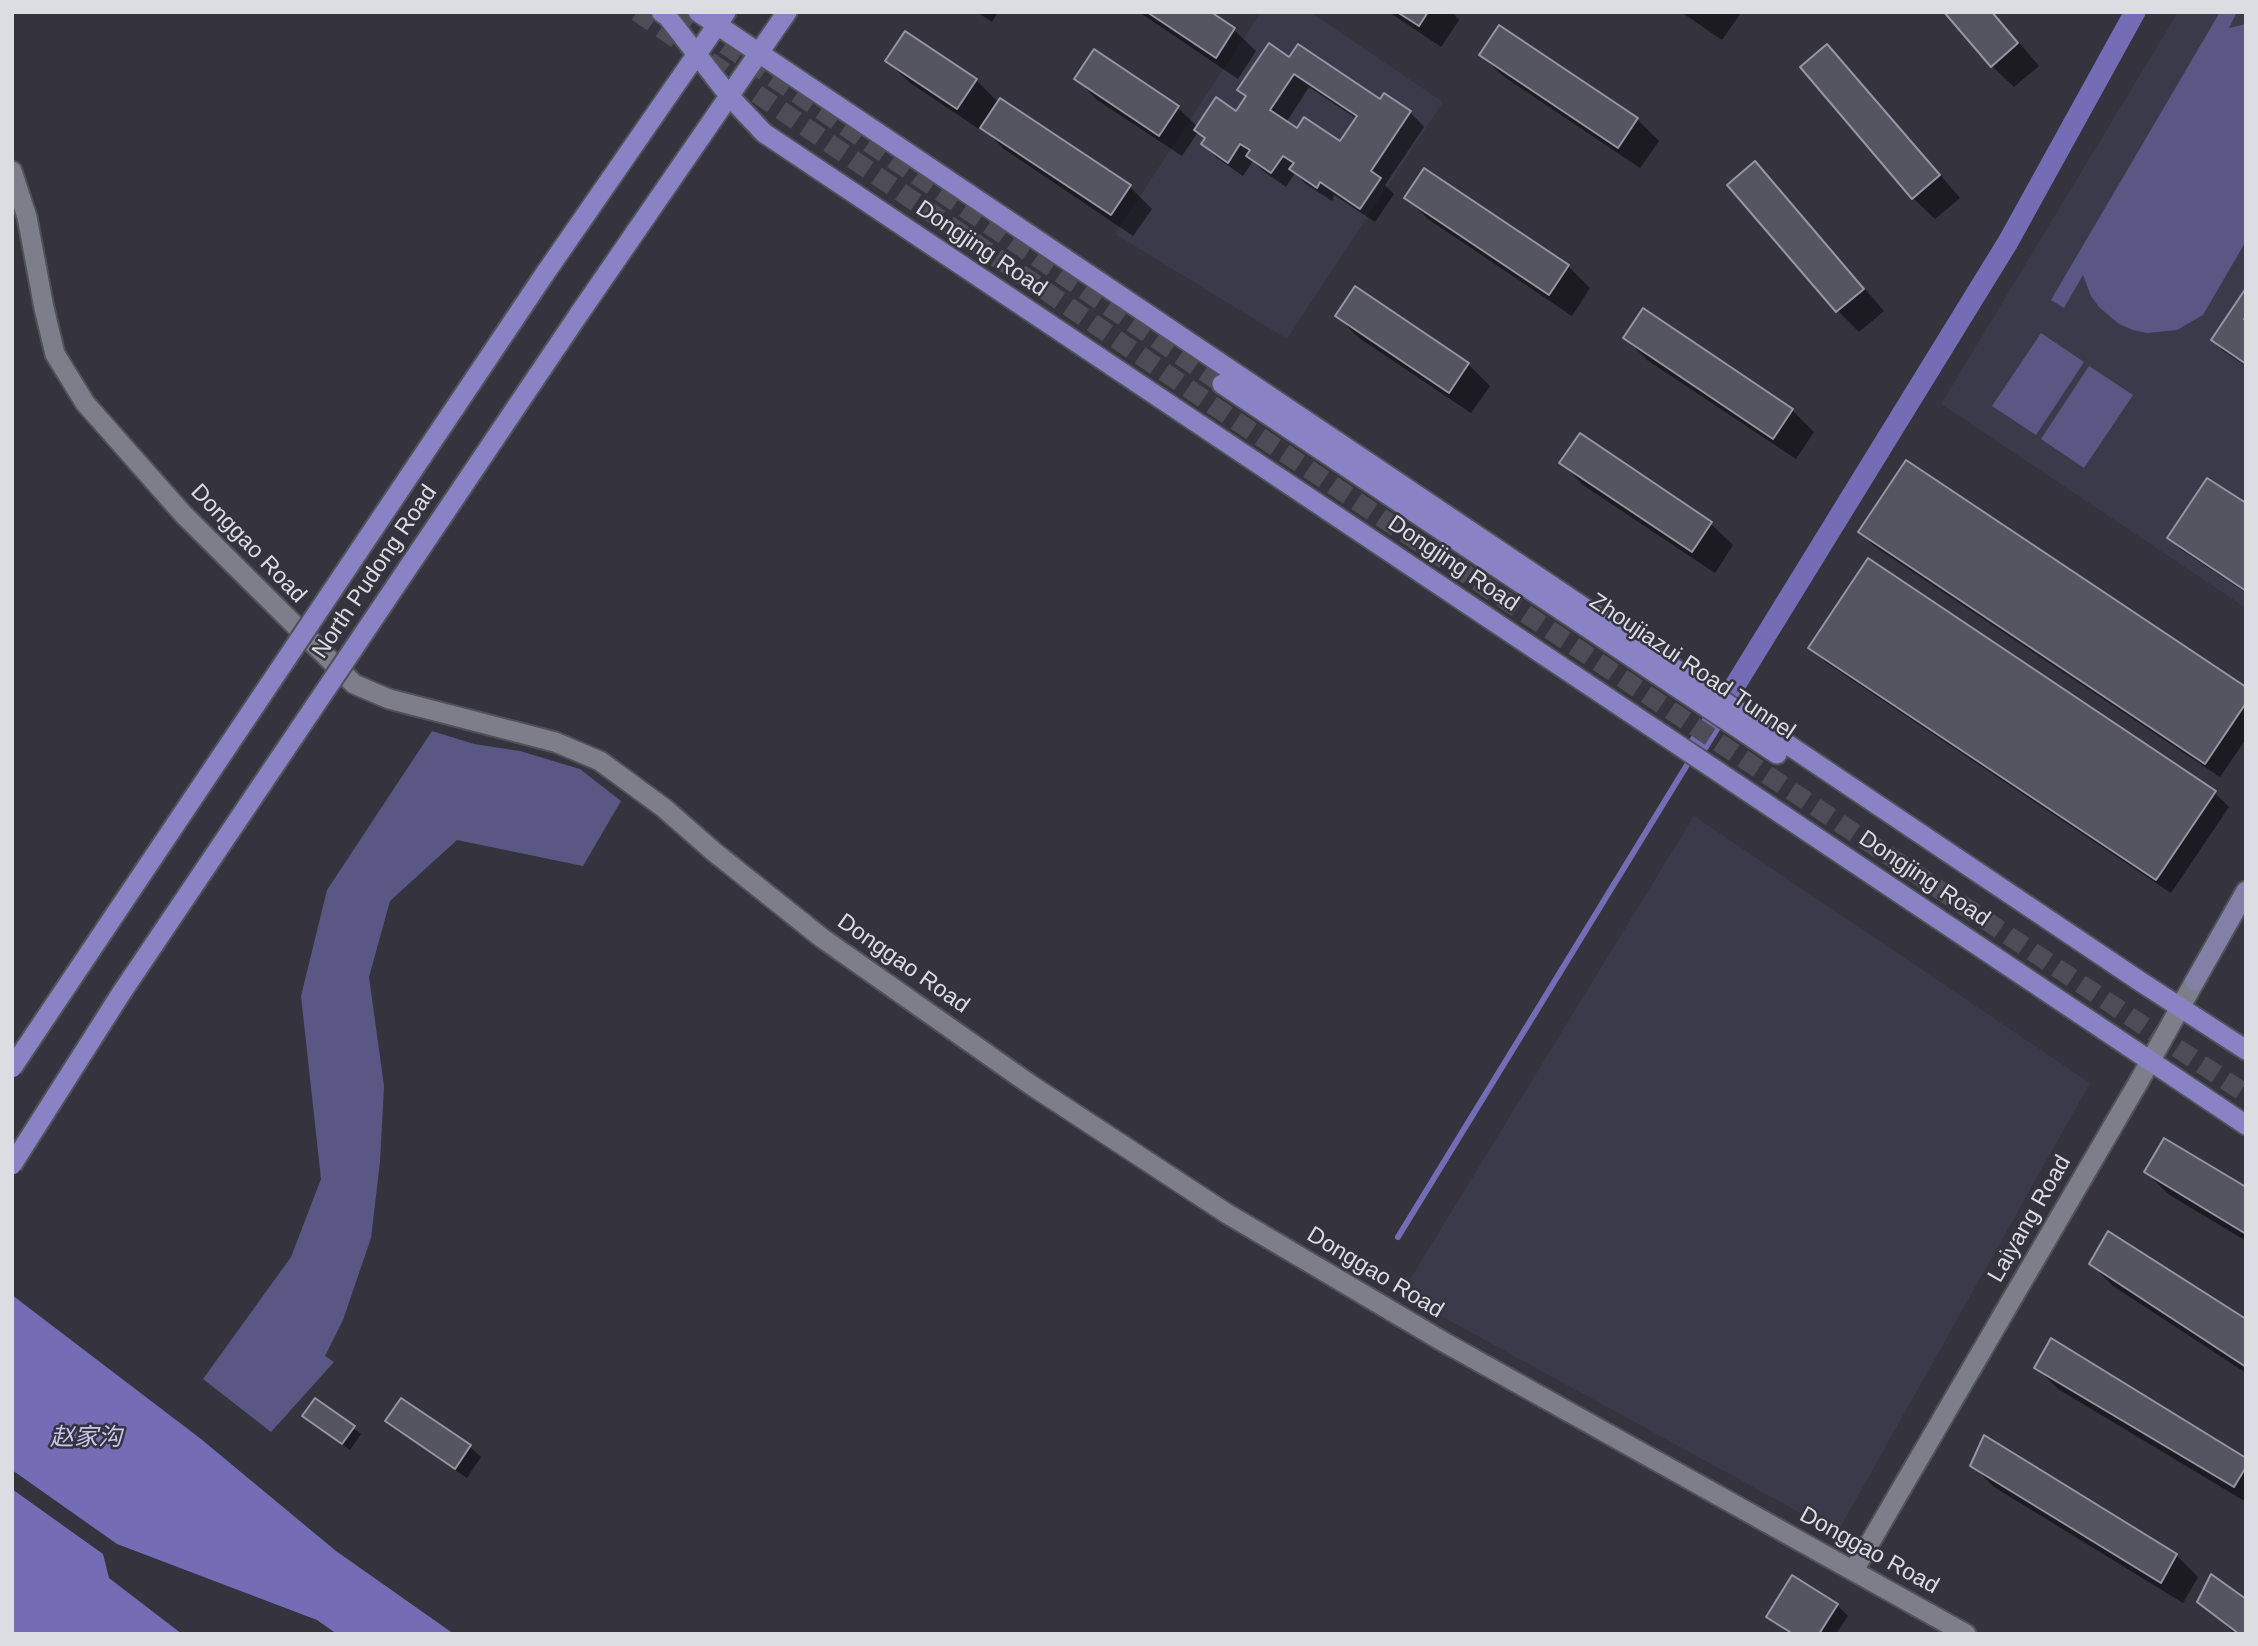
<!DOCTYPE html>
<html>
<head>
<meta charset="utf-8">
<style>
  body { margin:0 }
  #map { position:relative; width:2258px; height:1646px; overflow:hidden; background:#34333e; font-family:Arial,sans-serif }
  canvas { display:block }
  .frame { position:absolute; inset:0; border:14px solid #dcdce3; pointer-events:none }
</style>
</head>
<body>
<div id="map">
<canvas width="2258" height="1646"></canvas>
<div class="frame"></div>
</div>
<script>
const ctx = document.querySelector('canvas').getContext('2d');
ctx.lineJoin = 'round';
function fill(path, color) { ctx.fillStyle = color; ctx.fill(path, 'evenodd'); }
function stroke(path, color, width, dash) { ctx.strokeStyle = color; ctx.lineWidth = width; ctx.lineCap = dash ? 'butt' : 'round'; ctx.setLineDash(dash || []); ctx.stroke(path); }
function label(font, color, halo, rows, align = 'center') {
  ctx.font = font + ' Arial,"Noto Sans SC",sans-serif'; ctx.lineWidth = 5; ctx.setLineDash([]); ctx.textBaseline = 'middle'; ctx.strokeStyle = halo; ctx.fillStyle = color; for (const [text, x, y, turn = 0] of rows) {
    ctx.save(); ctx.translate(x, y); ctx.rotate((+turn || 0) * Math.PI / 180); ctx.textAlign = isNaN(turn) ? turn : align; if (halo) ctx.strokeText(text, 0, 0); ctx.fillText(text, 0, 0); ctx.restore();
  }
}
fill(new Path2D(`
  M 1261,12 L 1310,12 L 1443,102 L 1287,339 L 1115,234 Z
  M 2178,12 L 2246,12 L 2246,608 L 1941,404 Z
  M 1694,816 L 2090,1083 L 1837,1533 L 1401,1294 Z`), '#3a3a4b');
fill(new Path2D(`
  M 2220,12 L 2237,12 L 2229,28 L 2246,24 L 2246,241 L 2203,315 L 2177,330 L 2147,333 L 2133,330 L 2119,324 L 2099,307 L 2091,296 L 2083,275 L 2064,308 L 2051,300 Z
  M 2041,333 L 2084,362 L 2036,435 L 1992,406 Z
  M 2089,366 L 2133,395 L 2084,468 L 2041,439 Z
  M 432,731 L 474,744 L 520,751 L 580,769 L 621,801 L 583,866 L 457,840 L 390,901 L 369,977 L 384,1086 L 380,1162 L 371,1238 L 343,1320 L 325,1356 L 334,1362 L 271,1432 L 203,1379 L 291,1257 L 321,1179 L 301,996 L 327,890 Z`), '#5a5784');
fill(new Path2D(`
  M 12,1295 L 201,1439 L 336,1551 L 454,1634 L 337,1634 L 317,1620 L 117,1544 L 12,1470 Z
  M 12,1489 L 103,1554 L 109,1578 L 182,1634 L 12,1634 Z`), '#746db5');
fill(new Path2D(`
  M 977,12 L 998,12 L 992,22 Z
  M 1139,12 L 1208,12 L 1234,30 L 1256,51 L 1238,79 Z
  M 1389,12 L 1452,12 L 1459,20 L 1441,47 Z
  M 1681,12 L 1740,12 L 1741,13 L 1722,40 Z
  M 1946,12 L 1993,12 L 2039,66 L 2014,87 L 1992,66 Z
  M 906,33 L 976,80 L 999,103 L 1001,100 L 1130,187 L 1152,209 L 1133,236 L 1004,149 L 981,126 L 979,129 L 909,82 L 887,61 Z
  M 1827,47 L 1849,68 L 1960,198 L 1935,219 L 1913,198 Z
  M 1094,51 L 1178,108 L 1198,127 L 1237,114 L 1247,98 L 1239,90 L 1290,59 L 1380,102 L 1410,112 L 1424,127 L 1385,185 L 1394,194 L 1375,222 L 1334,195 L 1332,201 L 1306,184 L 1295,173 L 1286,187 L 1262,170 L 1253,161 L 1243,176 L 1217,158 L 1203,144 L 1206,140 L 1198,132 L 1182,156 L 1097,100 L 1076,78 ZM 1309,87 L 1357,119 L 1341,144 L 1297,131 L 1286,123 Z
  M 1481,55 L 1637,119 L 1659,141 L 1640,168 L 1503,76 Z
  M 1755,164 L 1776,186 L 1884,311 L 1859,332 L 1838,311 Z
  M 1425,171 L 1568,266 L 1590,288 L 1572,316 L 1428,219 L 1407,198 Z
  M 2246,291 L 2246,366 L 2223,351 L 2213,340 Z
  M 1337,316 L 1468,364 L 1490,386 L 1471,413 L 1359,338 Z
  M 1625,338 L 1792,410 L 1814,432 L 1796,459 L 1647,360 Z
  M 1580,436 L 1711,524 L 1733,545 L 1715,573 L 1583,485 L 1562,463 Z
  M 2246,505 L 2246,593 L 2180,549 L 2169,538 Z
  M 1860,532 L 2246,689 L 2246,739 L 2220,777 L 1874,546 Z
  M 1811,647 L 2215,793 L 2229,807 L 2171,893 L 1825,662 Z
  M 2146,1172 L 2246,1189 L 2246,1241 L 2168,1194 Z
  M 2091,1264 L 2246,1321 L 2246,1373 L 2113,1286 Z
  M 2036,1367 L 2246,1460 L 2246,1502 L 2058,1389 Z
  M 315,1400 L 361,1434 L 350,1450 L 304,1416 Z
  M 401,1400 L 470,1447 L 481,1457 L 467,1478 L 398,1431 L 387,1421 Z
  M 1972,1465 L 2176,1555 L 2198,1577 L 2183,1603 L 1994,1487 Z
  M 2199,1601 L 2246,1634 L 2235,1634 Z
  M 1837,1605 L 1848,1616 L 1836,1634 L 1789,1634 L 1769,1617 Z`), '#0007');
stroke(new Path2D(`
  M 1698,745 L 1699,744
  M 1398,1237 L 1687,765`), '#746db5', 6);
stroke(new Path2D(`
  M 1731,692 L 2008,242 L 2135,12
  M 1699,744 L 1718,713`), '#746db5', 21);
const building = new Path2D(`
  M 1147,12 L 1211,12 L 1235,28 L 1216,58 Z
  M 1397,12 L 1428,12 L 1419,26 Z
  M 1944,12 L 1992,12 L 2018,43 L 1991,67 Z
  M 1499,25 L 1638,118 L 1618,148 L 1479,55 Z
  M 905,31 L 977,79 L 957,109 L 885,61 Z
  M 1269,43 L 1289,57 L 1298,44 L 1380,99 L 1384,93 L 1411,111 L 1371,171 L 1381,178 L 1360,209 L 1320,182 L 1317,188 L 1289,169 L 1294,163 L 1283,156 L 1271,173 L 1246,156 L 1250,150 L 1240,144 L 1228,163 L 1201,144 L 1205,138 L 1194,130 L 1216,97 L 1236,111 L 1246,96 L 1237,90 ZM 1294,74 L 1357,116 L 1340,141 L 1304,117 L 1297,128 L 1270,110 Z
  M 1827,44 L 1940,175 L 1912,199 L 1800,67 Z
  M 1094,49 L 1179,106 L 1159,136 L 1074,79 Z
  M 1000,98 L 1131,185 L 1111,215 L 980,128 Z
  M 1755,161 L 1864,289 L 1836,312 L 1727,185 Z
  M 1424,168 L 1569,265 L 1549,295 L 1404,198 Z
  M 1355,286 L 1469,363 L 1449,393 L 1335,316 Z
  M 2246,288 L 2246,316 L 2244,319 L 2246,320 L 2246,364 L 2211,340 Z
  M 1643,308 L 1793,409 L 1773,439 L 1623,338 Z
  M 1580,433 L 1712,522 L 1692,552 L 1559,463 Z
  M 1906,460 L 2246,687 L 2246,703 L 2205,764 L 1858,532 Z
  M 2207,478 L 2246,503 L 2246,591 L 2167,538 Z
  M 1868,558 L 2216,791 L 2156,880 L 1808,648 Z
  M 2164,1138 L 2246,1187 L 2246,1234 L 2144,1172 Z
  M 2108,1231 L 2246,1319 L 2246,1367 L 2089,1264 Z
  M 2051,1338 L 2246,1458 L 2246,1467 L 2234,1487 L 2034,1368 Z
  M 315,1398 L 355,1426 L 342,1444 L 302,1416 Z
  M 401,1398 L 471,1445 L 455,1469 L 385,1421 Z
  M 1984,1435 L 2177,1554 L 2161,1583 L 1970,1466 Z
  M 2211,1574 L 2246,1599 L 2246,1634 L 2239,1634 L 2197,1602 Z
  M 1792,1575 L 1838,1604 L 1819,1634 L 1793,1634 L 1766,1617 Z`);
fill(building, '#555461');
stroke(building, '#9695a3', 2);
stroke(new Path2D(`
  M 637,12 L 1214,406 L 2246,1094
  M 677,12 L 1222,384`), '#4d4c57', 19, [19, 10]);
const minor = new Path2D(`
  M 1854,1570 L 2138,1083 L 2195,981`);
const tertiary = new Path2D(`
  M 12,171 L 27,217 L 44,308 L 55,354 L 85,403 L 183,514 L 354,684 L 389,699 L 555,742 L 600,761 L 664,808 L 713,851 L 822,938 L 1031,1085 L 1226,1213 L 1442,1341 L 1966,1634`);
const secondary = new Path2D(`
  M 2195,981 L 2246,891`);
const primary = new Path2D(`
  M 661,12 L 667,16 L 730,97 L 764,133 L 2246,1125
  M 698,12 L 2141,982 L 2246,1050
  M 544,275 L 726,12
  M 579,314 L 787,12
  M 1222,384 L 1777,754`);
stroke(minor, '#51515a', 23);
stroke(tertiary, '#51515a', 23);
stroke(secondary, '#51515a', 23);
stroke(primary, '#51515a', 23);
stroke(minor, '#7e7e8b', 19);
stroke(tertiary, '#7e7e8b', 19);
stroke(secondary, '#8380a8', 19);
stroke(primary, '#8982c5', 19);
const primaryBridge = new Path2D(`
  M 12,1068 L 544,275
  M 12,1165 L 122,992 L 579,314`);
stroke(primaryBridge, '#51515a', 23, []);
stroke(primaryBridge, '#8982c5', 19);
label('23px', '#dcdce3', '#34333e', [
  ["Dongjing Road",981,249,34],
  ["Donggao Road",248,544,46],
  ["Dongjing Road",1453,564,34],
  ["North Pudong Road",375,572,-56],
  ["Zhoujiazui Road Tunnel",1692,667,34],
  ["Dongjing Road",1924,879,34],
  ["Donggao Road",903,964,35],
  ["Laiyang Road",2030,1219,-60],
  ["Donggao Road",1375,1273,31],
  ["Donggao Road",1869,1551,29]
]);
label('italic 24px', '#c8c6ef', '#34333e', [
  ["赵家沟",86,1438]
]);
</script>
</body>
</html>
